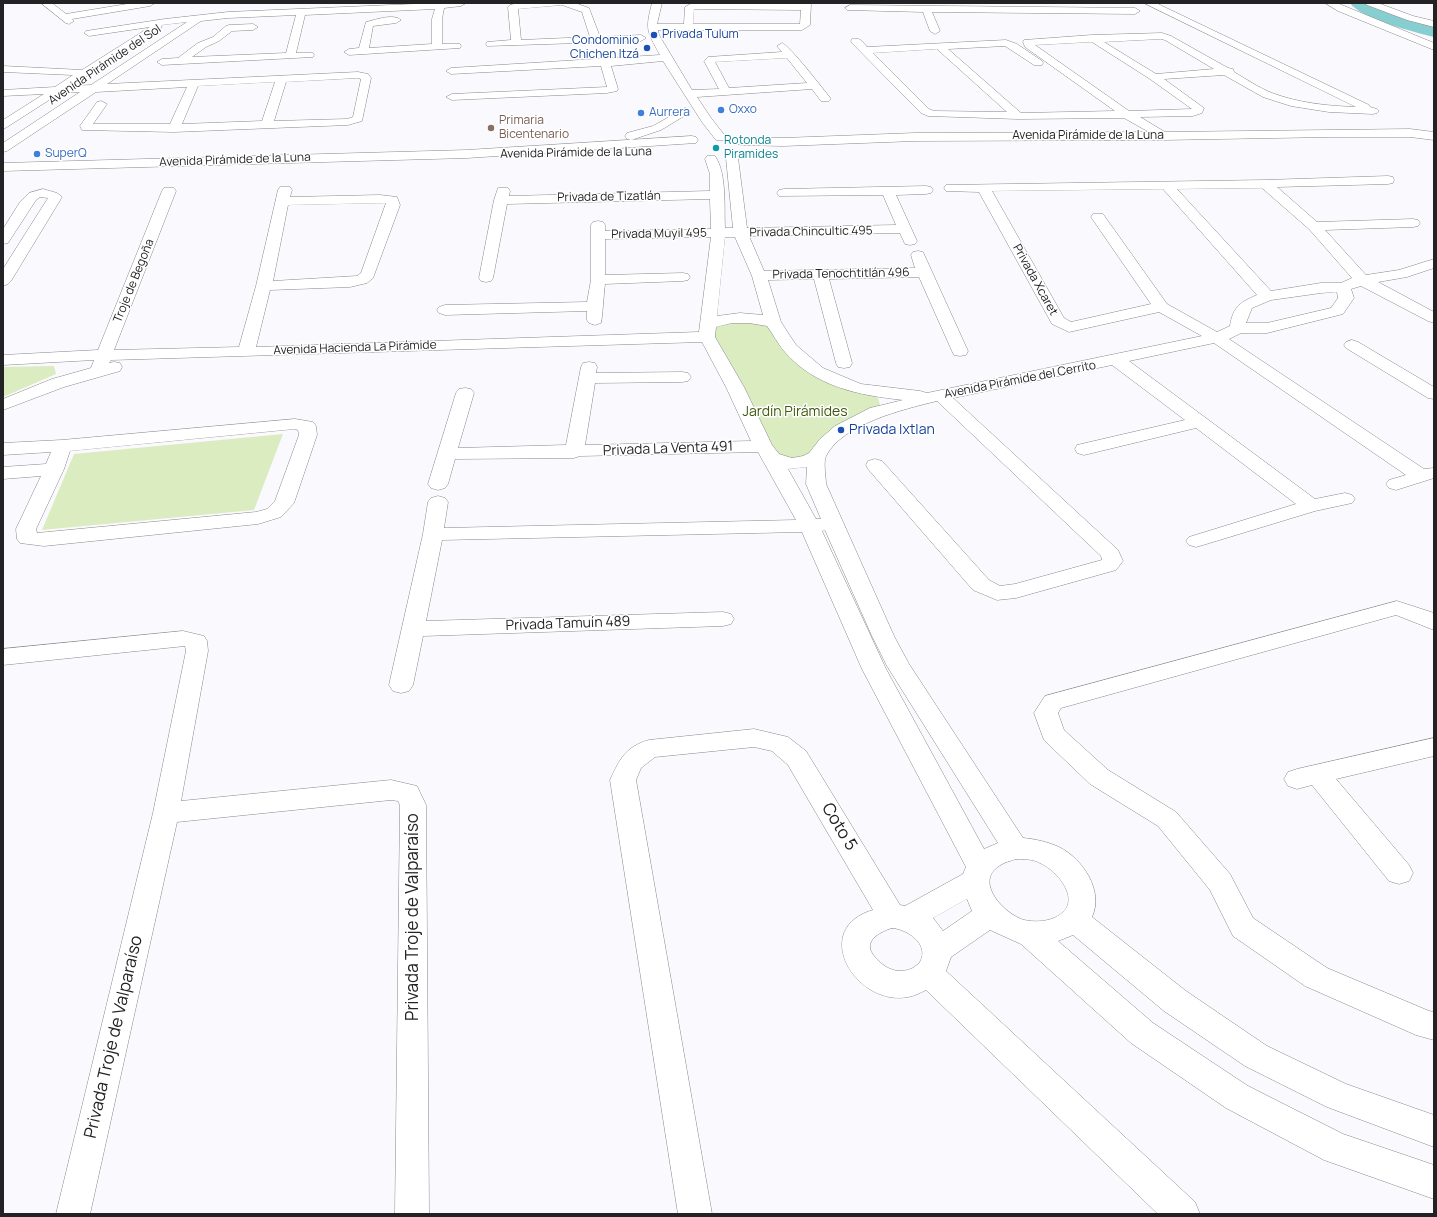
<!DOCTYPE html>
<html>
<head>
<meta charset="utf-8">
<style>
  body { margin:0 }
  #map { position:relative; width:1437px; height:1217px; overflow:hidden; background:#faf9fe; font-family:Manrope,sans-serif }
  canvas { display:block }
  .frame { position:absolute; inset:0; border:4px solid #232325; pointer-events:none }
</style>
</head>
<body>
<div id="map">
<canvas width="1437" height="1217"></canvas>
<div class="frame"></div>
</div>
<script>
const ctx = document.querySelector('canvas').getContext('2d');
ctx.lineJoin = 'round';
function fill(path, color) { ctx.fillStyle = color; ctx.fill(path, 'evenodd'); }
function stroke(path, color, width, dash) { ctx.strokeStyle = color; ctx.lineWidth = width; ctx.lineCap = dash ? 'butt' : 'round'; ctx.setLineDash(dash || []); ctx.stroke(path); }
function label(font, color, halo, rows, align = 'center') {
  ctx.font = font + ' Manrope,sans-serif'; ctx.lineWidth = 3; ctx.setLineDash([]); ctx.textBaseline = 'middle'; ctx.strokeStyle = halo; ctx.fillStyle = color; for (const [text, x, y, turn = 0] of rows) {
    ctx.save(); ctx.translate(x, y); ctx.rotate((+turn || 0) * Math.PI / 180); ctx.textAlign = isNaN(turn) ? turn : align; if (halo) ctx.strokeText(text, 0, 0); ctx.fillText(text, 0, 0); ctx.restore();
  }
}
fill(new Path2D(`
  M 721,319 L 773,322 L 817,372 L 871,391 L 878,398 L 880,405 L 876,412 L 808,461 L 772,458 L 708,324 Z
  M 54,366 L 56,374 L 3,397 L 3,367 Z
  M 283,434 L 254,510 L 42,530 L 74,454 Z`), '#daecc0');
fill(new Path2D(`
  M 1350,3 L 1371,3 L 1397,14 L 1434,25 L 1434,37 C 1414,32 1361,19 1350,3 Z`), '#87ced1');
const minor = new Path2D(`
  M 41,3 L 52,3 L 66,14 L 133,3 L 155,3 L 150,6 L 72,19 L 74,21 L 69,24 L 66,23 Z
  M 438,3 L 466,3 L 461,6 L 444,8 L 442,19 L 442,44 L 460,44 L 461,46 L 460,48 L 349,55 L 344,52 L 349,49 L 359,48 L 366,22 C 375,20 393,13 401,20 L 396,23 L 373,26 L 369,48 L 432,44 L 432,19 L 435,9 L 305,15 L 296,53 L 313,53 L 314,55 L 313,57 L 162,65 L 157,62 L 162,59 L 178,58 L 198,43 L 213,37 L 226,26 L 229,25 L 253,24 L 258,27 L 253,30 L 232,31 L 219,41 L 206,47 L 192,57 L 286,53 L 296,15 L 228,18 L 201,21 L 107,84 L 358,72 L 368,74 L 371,78 L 362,121 L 348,125 L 174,132 L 82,130 L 80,126 L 97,102 L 101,101 L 107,104 L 93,124 L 170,124 L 187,87 L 96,92 L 7,151 L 3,152 L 3,143 L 80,92 L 60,93 L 7,127 L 3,129 L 3,120 L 44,94 L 3,96 L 3,90 L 55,87 L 73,75 L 3,72 L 3,66 L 82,70 L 150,27 L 89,36 L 84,33 L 86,31 L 165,19 L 228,12 ZM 187,22 L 91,85 L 71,86 L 161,28 L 162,25 ZM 358,78 L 361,79 L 353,117 L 347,119 L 274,121 L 286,82 ZM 275,82 L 262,121 L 182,124 L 198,86 Z
  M 519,3 L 575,3 L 589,8 L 600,37 L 641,35 L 646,38 L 641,41 L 487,46 L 486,44 L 487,42 L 511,40 L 508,7 L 510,5 ZM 562,5 L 582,12 L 590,37 L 521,40 L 518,9 Z
  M 652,3 L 662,3 L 657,24 L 684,24 L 685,7 L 692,3 L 811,3 L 810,25 L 802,30 L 658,30 L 659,35 L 692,90 L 719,89 L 704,61 L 708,57 L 782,52 L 777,46 L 782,43 C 789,45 824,90 831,99 L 829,101 L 821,101 L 812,89 L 697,97 L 711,118 L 726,137 L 724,140 L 716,140 L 702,122 L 663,61 L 611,66 L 618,89 L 617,91 L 607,93 L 452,100 L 446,97 L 452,94 L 607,87 L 601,66 L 451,74 L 446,71 L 451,68 L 660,55 C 647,31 645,30 652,3 ZM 694,9 L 801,10 L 800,24 L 693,24 ZM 787,58 L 807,83 L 729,88 L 715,62 Z
  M 1144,3 L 1156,3 L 1369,105 L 1370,107 L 1377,109 L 1379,111 L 1377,113 L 1373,114 L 1329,112 L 1291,106 L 1263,97 L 1224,75 L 1164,79 L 1204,108 L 1202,113 L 1193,116 L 1140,117 L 1165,132 L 1410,129 L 1434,132 L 1434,140 L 1410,137 L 1330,137 L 1163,140 L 915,141 L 783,146 L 742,145 L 738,144 L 736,141 L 738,138 L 742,137 L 783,138 L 915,133 L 1149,132 L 1124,118 L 1018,119 L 928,116 L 921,113 L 852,43 L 851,41 L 852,39 C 860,37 863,42 867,47 L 1006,40 L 1017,44 L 1042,61 L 1043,63 L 1042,65 L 1034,65 L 1005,46 L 948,49 L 1021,113 L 1115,111 L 1025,47 L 1023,42 L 1024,40 L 1092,35 L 1162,33 L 1171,36 L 1228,68 L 1233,69 L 1234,72 C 1246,79 1259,88 1272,93 C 1299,103 1327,106 1356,107 ZM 1161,39 L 1165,40 L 1214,69 L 1156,74 L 1104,42 ZM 1092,42 L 1150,79 L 1192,109 L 1129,111 L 1035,45 ZM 937,49 L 1007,112 L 934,111 L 929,109 L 873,53 Z
  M 1325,3 L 1337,3 L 1434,43 L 1434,50 L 1338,11 Z
  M 1365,3 L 1378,3 L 1413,16 L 1434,21 L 1434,27 L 1407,20 L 1367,5 Z
  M 850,5 L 1135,8 L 1140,11 L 1135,14 L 932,12 L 940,31 L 935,34 L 930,31 L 923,12 L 847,10 L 845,8 Z
  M 685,108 L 689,109 L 691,111 L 689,113 L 661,130 L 631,140 L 627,139 L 625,136 L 627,133 L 653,126 Z
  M 692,136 L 696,137 L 698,140 L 696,143 L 467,158 L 3,171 L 3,163 L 467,150 Z
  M 732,154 L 736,155 L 738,158 L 747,228 L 896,225 L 883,195 L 779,196 L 777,193 L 779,190 L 784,189 L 926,186 L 931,187 L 933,190 L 931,193 L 926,194 L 896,195 L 917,241 L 915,244 L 910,245 L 905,244 L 900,233 L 749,236 L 764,271 L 915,268 L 911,255 L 913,252 L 918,251 L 923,252 L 968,351 L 966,355 L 960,356 L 954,355 L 952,351 L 919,277 L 829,279 L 852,363 L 850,367 L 844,368 L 838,367 L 836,363 L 814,279 L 768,280 L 781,322 L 796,345 L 823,368 L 861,384 L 920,391 L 927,393 L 1202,336 L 1159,312 L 1069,332 L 1052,324 L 979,192 L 946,191 L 944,188 L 946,185 L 1265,180 L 1388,176 L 1393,177 L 1394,180 L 1393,183 L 1388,184 L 1277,187 L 1317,222 L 1413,219 L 1418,220 L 1420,223 L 1418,226 L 1413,227 L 1325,230 L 1366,275 L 1399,270 L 1434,259 L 1434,268 L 1407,277 L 1378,282 L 1434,312 L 1434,323 L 1428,321 L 1361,286 L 1351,289 L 1354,298 L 1343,314 L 1267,333 L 1241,333 L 1229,339 L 1424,469 L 1434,468 L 1434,478 L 1396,490 L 1389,488 L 1386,484 L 1389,480 L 1406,475 L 1214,343 L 1129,361 L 1315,499 L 1345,493 L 1352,495 L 1355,499 L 1352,503 L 1315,511 L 1203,545 L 1196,547 L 1189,545 L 1186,541 L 1189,537 L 1296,504 L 1196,428 L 1084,455 L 1077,453 L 1075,449 L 1077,445 L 1185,420 L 1112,365 L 953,398 L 1118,550 L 1123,561 L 1116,570 L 1016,598 L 997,600 L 973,590 L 868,469 L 866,465 L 868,461 L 875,459 L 882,461 L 989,580 L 1000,586 L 1015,584 L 1102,560 L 1101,556 L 937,401 C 904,409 842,424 826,456 C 823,463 826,477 826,484 L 894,636 L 909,664 L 1023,838 C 1035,839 1048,842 1059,847 C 1083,859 1104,891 1092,917 L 1186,991 L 1267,1046 L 1346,1084 L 1434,1115 L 1434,1147 L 1327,1107 L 1245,1066 L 1164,1011 L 1073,935 L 1058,941 L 1153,1023 L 1248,1086 L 1343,1134 L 1434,1165 L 1434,1199 L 1324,1160 L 1226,1108 L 1131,1043 L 1021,944 L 990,930 L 951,957 L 946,971 L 1195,1202 L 1200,1214 L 1158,1214 L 926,990 C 920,993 914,996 908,997 C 856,1007 809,929 873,910 L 788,765 L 772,751 L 754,747 L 655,757 L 641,768 L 636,780 L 712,1214 L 678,1214 L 610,780 C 620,759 625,747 649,740 L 754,729 L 788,737 L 806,751 L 900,905 L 905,906 L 963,874 L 966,867 L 862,669 L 802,532 L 442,540 L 426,621 L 723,612 L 731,614 L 734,619 L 731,624 L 723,626 L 423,636 L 413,685 L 409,691 L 401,693 L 393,691 L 389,685 L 423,534 L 428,502 L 431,498 L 438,496 L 445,498 L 448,502 L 444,528 L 796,520 L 758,452 L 580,456 L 574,458 L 455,459 L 448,484 L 445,488 L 438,490 L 431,488 L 428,484 L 456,393 L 459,389 L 465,388 L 471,389 L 474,393 L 458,448 L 566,445 L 581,367 L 583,363 L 589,362 L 595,363 L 597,367 L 596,373 L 682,372 L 688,373 L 691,377 L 688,381 L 682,382 L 595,383 L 585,445 L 751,441 L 726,387 L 702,342 L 111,360 L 109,363 L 114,362 L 120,363 L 122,367 L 120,371 L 64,387 L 3,410 L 3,399 L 52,379 L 91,368 L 94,360 L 3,365 L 3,355 L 98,350 L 162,191 L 164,188 L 174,188 L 176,191 L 114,350 L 239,347 L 256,286 L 278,190 L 280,187 L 290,187 L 292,190 L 290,197 L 380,195 L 397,197 L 400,205 L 373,278 L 367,283 L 350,287 L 270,290 L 256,347 L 699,332 L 711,237 L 605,239 L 605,275 L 683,273 L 688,274 L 690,277 L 688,280 L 683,281 L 605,284 C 604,291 602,321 601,323 L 595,325 L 589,323 L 587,320 L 587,311 L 445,315 L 439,313 L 437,310 L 439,307 L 445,305 L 587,302 L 591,280 L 591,225 L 593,222 L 598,221 L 603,222 L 605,225 L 605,231 L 711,229 L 710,199 L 507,204 L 493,278 L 491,281 L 486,282 L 481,281 L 479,278 L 494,200 L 498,188 L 508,188 L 510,191 L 509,196 L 710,191 L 710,174 L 705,159 L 707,156 L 715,156 C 727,173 724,208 725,228 L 733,228 L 726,158 L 728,155 ZM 1262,188 L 1309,229 L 1352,278 L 1341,283 L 1321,283 L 1271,291 L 1177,189 ZM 1163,189 L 1257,295 C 1241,302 1233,306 1230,326 L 1217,332 L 1167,304 L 1103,214 L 1093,214 L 1091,217 L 1151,304 L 1071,322 L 1064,318 L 992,191 ZM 386,203 L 361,273 L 357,276 L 273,281 L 288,205 ZM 725,237 L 735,237 L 752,276 L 763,315 L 740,313 L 717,316 ZM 1337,292 L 1338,298 L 1331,308 L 1267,323 L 1246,323 L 1252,308 L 1271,300 L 1321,293 ZM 732,323 L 749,323 L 767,326 C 773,334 778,344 784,351 C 815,387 858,395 903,400 L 870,408 L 835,426 L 820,439 L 809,453 L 803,456 L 792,458 L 779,454 L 772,445 L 744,387 L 715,337 L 716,327 ZM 807,467 L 806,484 L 821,519 L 816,519 L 788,469 ZM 825,530 L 872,636 L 887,666 L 998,843 L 984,849 L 886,669 L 822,531 ZM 1016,859 C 1024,859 1033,859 1040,863 C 1060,872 1085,905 1054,918 C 1044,922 1034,922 1024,920 C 1004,914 974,882 999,866 C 1004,862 1011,861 1016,859 ZM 967,899 L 972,911 L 943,931 L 933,918 ZM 892,928 C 907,929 930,944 920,962 C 918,965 915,966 913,968 C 898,975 885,969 875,957 C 861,942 879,932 892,928 Z
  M 43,189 L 57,193 L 62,197 L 11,281 L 8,284 L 3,286 L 3,269 L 48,198 L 40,197 L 36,200 L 8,243 L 3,244 L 3,229 L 20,202 L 29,193 Z
  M 1352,340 L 1358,342 L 1434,387 L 1434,399 L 1428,398 L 1346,348 L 1344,345 L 1346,342 Z
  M 295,419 L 313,422 L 316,426 L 317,435 L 294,503 L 281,517 L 258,524 L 44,546 L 20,543 L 17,539 L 16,529 L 41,476 L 3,479 L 3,467 L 46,464 L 51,452 L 3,455 L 3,443 L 62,440 ZM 295,429 L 298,430 L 299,435 L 275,501 L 267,509 L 256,512 L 37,533 L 36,529 L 64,469 L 70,451 Z
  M 1397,601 L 1434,613 L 1434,630 L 1396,615 L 1061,708 L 1058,713 L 1064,730 L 1108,770 L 1176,812 L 1230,874 L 1253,918 L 1327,968 L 1429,1011 L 1434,1012 L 1434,1040 L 1416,1035 L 1305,986 L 1233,936 L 1210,890 L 1158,826 L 1090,784 L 1044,740 L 1034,713 L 1045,696 Z
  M 183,631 L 204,636 L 207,641 L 208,651 L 181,801 L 391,780 L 417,786 L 426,805 L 429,1214 L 395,1214 L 400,805 L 398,801 L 391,800 L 177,822 L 90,1214 L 56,1214 L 153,813 L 186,651 L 185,646 L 3,665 L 3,649 Z
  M 1434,738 L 1434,756 L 1336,779 L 1409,865 L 1413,873 L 1409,881 L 1399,884 L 1389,881 L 1312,785 L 1297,789 L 1288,786 L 1284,779 L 1288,772 L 1297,769 Z`);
stroke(minor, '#88878b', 1);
fill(minor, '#fff');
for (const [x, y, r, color] of [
  [654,35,4,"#1a4fb4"],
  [647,48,4,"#1a4fb4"],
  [721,110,4,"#3f7fe0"],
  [641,113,4,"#3f7fe0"],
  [491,128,4,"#8d6e63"],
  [716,148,4,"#0f9aa8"],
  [37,154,4,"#3f7fe0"],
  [841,430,4,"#1a4fb4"]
]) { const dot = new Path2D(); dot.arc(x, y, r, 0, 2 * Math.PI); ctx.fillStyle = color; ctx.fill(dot); stroke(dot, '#fff', 1.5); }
label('12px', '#164399', '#fff', [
  ["Privada Tulum",662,35],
  ["Condominio",639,41,"right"],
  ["Chichen Itzá",639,55,"right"]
], 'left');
label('12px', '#232325', '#fff', [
  ["Avenida Pirámide del Sol",105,65,-34],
  ["Avenida Pirámide de la Luna",1088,136],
  ["Avenida Pirámide de la Luna",576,153,-1],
  ["Avenida Pirámide de la Luna",235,160,-2],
  ["Privada de Tizatlán",609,197,-1],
  ["Privada Chincultic 495",811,232,-1],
  ["Privada Muyil 495",659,234,-1],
  ["Privada Tenochtitlán 496",841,274,-1],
  ["Privada Xcaret",1035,280,61],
  ["Troje de Begoña",134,281,-68],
  ["Avenida Hacienda La Pirámide",355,348,-2],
  ["Avenida Pirámide del Cerrito",1020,380,-11]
]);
label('12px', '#366cbe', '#fff', [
  ["Oxxo",729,110],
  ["Aurrera",649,113],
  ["SuperQ",45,154]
], 'left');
label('12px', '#785e54', '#fff', [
  ["Primaria",499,121],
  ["Bicentenario",499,135]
], 'left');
label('12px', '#0d838f', '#fff', [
  ["Rotonda",724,141],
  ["Piramides",724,155]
], 'left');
label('14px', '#3f560a', '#fff', [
  ["Jardín Pirámides",795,412]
]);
label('14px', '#164399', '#fff', [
  ["Privada Ixtlan",849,430]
], 'left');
label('14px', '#232325', '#fff', [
  ["Privada La Venta 491",668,449,-2],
  ["Privada Tamuín 489",568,624,-2]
]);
label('17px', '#232325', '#fff', [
  ["Coto 5",839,827,59],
  ["Privada Troje de Valparaíso",413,917,-90],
  ["Privada Troje de Valparaíso",114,1037,-77]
]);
</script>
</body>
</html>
